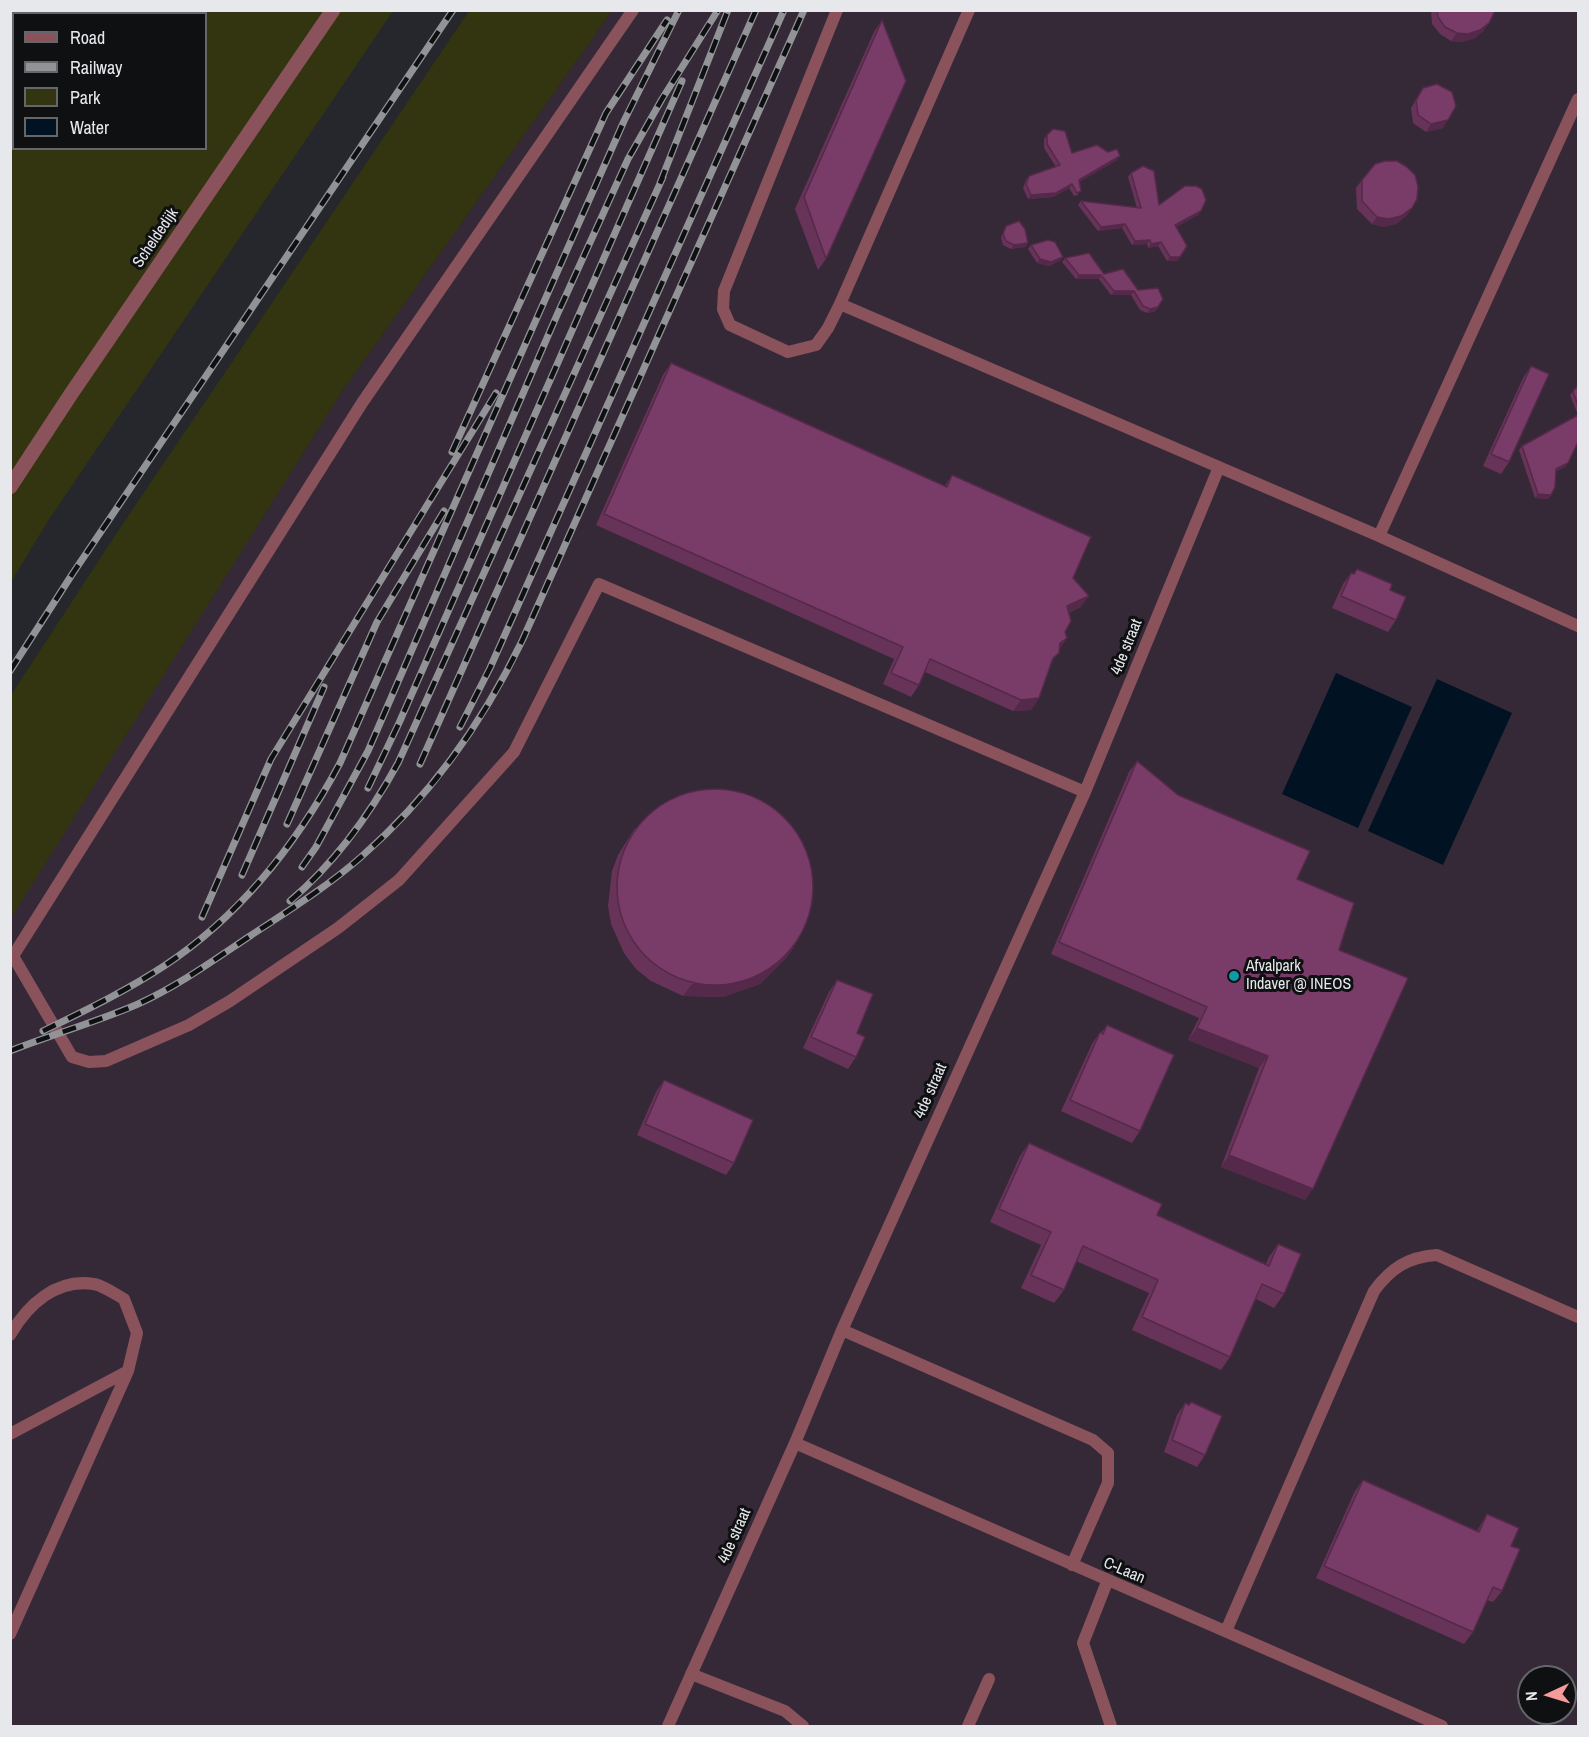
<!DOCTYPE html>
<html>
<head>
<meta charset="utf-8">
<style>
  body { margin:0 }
  #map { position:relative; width:1589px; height:1737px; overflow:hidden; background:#25272c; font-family:"Archivo Narrow",sans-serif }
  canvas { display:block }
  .frame { position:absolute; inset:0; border:12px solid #e7e8ec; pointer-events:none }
  .legend { position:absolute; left:12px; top:12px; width:195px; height:138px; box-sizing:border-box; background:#0f1012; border:2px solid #656669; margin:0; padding:8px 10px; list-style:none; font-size:18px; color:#e7e8ec }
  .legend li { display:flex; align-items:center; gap:12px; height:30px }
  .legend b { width:30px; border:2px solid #656669 }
  .north { position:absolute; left:1517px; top:1665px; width:60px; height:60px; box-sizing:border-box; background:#0f1012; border:2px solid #656669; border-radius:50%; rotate:266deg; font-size:16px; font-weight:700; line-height:24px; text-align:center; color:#e7e8ec }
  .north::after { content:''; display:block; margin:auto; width:21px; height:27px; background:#f59b9c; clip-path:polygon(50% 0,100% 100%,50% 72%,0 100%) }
</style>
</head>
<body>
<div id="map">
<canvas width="1589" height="1737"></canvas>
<div class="frame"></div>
<ul class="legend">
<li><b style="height:8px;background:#8a535b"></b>Road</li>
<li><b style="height:8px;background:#919397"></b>Railway</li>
<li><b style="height:16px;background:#333410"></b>Park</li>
<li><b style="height:16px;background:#011222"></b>Water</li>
</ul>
<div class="north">N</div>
</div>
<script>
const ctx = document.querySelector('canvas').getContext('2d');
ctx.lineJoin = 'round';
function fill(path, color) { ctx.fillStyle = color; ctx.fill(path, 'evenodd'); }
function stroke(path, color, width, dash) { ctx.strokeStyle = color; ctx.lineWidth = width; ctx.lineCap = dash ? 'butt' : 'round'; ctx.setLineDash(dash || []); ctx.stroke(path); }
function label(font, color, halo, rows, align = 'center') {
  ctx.font = font + ' "Archivo Narrow",sans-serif'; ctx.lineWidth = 6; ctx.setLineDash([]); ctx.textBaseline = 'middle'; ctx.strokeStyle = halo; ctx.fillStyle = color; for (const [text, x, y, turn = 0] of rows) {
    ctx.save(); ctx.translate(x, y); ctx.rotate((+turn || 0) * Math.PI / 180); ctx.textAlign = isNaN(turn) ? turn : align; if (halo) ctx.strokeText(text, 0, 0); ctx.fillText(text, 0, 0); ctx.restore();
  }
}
fill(new Path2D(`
  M 612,11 L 1578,11 L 1578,1726 L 11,1726 L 10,918 L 341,393 ZM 1529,1677 L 1565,1677 L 1565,1713 L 1529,1713 Z`), '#352938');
fill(new Path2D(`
  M 57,11 L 393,11 L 48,521 L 11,582 L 11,74 L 13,70 L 14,148 L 206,148 L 206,14 L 55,13 Z
  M 469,11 L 612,11 L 341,393 L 11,918 L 11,695 L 118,531 Z`), '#333410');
fill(new Path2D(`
  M 11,10 L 57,11 L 55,13 L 14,14 L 14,70 L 11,74 Z
  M 1336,673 L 1412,707 L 1358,828 L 1282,794 Z
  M 1437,679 L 1512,713 L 1443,865 L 1368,831 Z`), '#011222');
stroke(new Path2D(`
  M 633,10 L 362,403 L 13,956 L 72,1057 L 89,1062 L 106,1061 L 189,1025 L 230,1001 L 338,928 L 399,880 L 514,752 L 599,584 L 1085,792
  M 837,10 L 724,291 L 723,309 L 730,325 L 788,352 L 816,345 L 828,328 L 840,304
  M 969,10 L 840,304 L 1379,536
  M 1578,99 L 1379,536 L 1578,626
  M 842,1330 L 1093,1440 L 1108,1453 L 1108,1483 L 1072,1565
  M 10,1335 C 28,1304 57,1278 94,1284 C 104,1286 115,1294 124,1299 L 137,1333 L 128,1371 L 10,1634
  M 10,1434 L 128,1371
  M 795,1443 L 1442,1726
  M 1107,1582 L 1083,1643 L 1111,1726
  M 1226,1631 L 1374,1291 C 1391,1268 1408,1257 1437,1255 L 1578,1317
  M 691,1674 L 785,1711 L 803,1726
  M 668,1726 L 795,1443 L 842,1330 L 1085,792 L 1219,467
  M 968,1726 L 989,1679`), '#8a535b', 12);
stroke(new Path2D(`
  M 10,487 L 71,394 L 333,10`), '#8a535b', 15);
const rail = new Path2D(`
  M 660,183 L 728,10
  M 452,452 L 606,113 L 667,20
  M 10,671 L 73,573 L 453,10
  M 460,727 L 490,668 L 784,10
  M 420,764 L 756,10
  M 368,788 L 399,723 L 682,81
  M 287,824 L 377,622 L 444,511
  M 302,867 L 316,847 L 368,751 L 557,315 L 628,159 L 662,99 L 718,10
  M 242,875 L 324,687
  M 290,901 C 335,863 370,814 398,763 L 663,177
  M 202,917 L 271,759 L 496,393
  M 43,1031 C 84,1011 126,991 164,966 C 240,916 298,842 340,763 L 624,121 L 679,10
  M 10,1051 C 53,1034 97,1022 138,1004 C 178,986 214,960 250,936 C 288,911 327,887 361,857 C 431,796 482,724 522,641 L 804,10`);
stroke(rail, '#919397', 7);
stroke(rail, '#0f1012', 4.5, [14]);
fill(new Path2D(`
  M 1431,10 L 1494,10 L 1489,23 L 1483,31 L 1475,38 L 1462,42 L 1451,41 L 1440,34 L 1432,24 Z
  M 882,20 L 826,259 L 818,270 L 795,209 L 874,32 Z
  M 1423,88 L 1443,128 L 1426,132 L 1413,123 L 1411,108 Z
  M 1047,135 L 1072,153 L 1117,160 L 1079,182 L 1078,195 L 1074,196 L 1069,188 L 1053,197 L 1028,199 L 1023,188 L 1026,180 L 1029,176 L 1056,167 L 1044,148 L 1044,139 Z
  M 1131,173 L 1159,205 L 1201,211 L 1198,215 L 1176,227 L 1187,246 L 1177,261 L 1167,261 L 1158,246 L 1148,248 L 1147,244 L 1132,245 L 1122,228 L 1098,231 L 1078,205 L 1081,201 L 1137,208 L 1128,177 Z
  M 1362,180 L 1412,208 L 1406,216 L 1396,224 L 1383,227 L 1372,224 L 1357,209 L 1356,188 Z
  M 1006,226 L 1028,243 L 1025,247 L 1011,249 L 1003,245 L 1001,238 L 1004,230 Z
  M 1031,245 L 1061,260 L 1049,266 L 1037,263 L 1028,249 Z
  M 1065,258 L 1104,274 L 1138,290 L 1156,311 L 1147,313 L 1140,310 L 1131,295 L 1111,295 L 1099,279 L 1076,279 L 1062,262 Z
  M 671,363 L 945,486 L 952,475 L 1073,578 L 1081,607 L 1069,613 L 1065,632 L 1067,638 L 1059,649 L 1051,664 L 1039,698 L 1031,710 L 1013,711 L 925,672 L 919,685 L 911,697 L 883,684 L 894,659 L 596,525 L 663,375 Z
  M 1531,366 L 1509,462 L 1501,474 L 1483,466 L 1523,378 Z
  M 1578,386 L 1578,442 L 1565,467 L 1556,471 L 1551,495 L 1548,499 L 1535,498 L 1519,450 L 1522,446 L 1578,415 L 1570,395 Z
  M 1357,569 L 1390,590 L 1396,620 L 1388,632 L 1332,608 L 1343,584 L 1351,573 L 1354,574 Z
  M 1137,761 L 1178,795 L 1297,879 L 1339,950 L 1305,1200 L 1221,1167 L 1259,1068 L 1188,1040 L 1199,1018 L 1051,954 L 1129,772 Z
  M 635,828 L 787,957 L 760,984 L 723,997 L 683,996 L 651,981 L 636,969 L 624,953 L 611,924 L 608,906 L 612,871 L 618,855 Z
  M 837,980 L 857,1033 L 856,1057 L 848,1069 L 803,1048 L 829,992 Z
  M 1107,1025 L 1140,1131 L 1132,1143 L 1061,1111 L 1092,1044 L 1100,1032 L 1101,1033 Z
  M 664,1080 L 734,1163 L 726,1175 L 637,1135 L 656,1092 Z
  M 1029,1143 L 1157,1215 L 1266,1264 L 1269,1257 L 1278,1244 L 1284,1294 L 1274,1308 L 1256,1299 L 1230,1357 L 1221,1370 L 1132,1330 L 1149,1293 L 1076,1261 L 1064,1290 L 1054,1303 L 1021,1288 L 1041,1245 L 990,1222 L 1020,1156 Z
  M 1191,1402 L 1205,1455 L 1197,1467 L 1164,1452 L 1177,1415 L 1185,1403 L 1188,1405 Z
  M 1363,1480 L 1477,1531 L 1487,1514 L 1511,1546 L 1502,1591 L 1493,1602 L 1487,1600 L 1473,1632 L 1464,1644 L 1316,1578 L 1355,1491 Z`), '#683359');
fill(new Path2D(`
  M 1489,23 L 1483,31 L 1475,38 L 1462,42 L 1451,41 L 1457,33 Z
  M 1448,120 L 1443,128 L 1426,132 L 1431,124 Z
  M 1120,156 L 1117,160 L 1076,184 L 1079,180 Z
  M 1072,184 L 1069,188 L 1053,197 L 1028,199 L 1031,195 Z
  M 1412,208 L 1406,216 L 1396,224 L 1383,227 L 1372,224 L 1377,217 Z
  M 1201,211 L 1198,215 L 1172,229 L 1175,225 Z
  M 1125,224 L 1122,228 L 1098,231 L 1101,227 Z
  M 1150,240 L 1147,244 L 1132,245 L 1135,241 Z
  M 1161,242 L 1158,246 L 1148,248 L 1151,244 Z
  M 1028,243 L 1025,247 L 1011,249 L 1014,245 Z
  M 1063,257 L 1061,260 L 1049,266 L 1037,263 L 1040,259 Z
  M 1170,257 L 1180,257 L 1177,261 L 1167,261 Z
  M 1079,275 L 1101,275 L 1099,279 L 1076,279 Z
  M 1114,291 L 1134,291 L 1131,295 L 1111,295 Z
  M 1158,307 L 1156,311 L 1147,313 L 1150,309 Z
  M 1568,463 L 1565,467 L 1553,473 L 1556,469 Z
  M 1538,494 L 1551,495 L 1548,499 L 1535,498 Z
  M 1089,596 L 1081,607 L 1059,617 L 1067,606 Z
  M 1067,638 L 1059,650 L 1060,643 Z
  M 1039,698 L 1031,710 L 1013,711 L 1021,700 Z
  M 795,946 L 787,957 L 760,984 L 723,997 L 683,996 L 691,985 Z
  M 1197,1028 L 1268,1056 L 1259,1068 L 1188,1040 Z
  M 1229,1155 L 1313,1189 L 1305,1200 L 1221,1167 Z`), '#552949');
const building = new Path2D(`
  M 1437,10 L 1494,10 L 1494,13 L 1489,23 L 1480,30 L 1468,34 L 1457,33 L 1445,27 L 1438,17 Z
  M 882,20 L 906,81 L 826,259 L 804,197 Z
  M 1437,84 L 1452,92 L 1456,106 L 1448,120 L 1431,124 L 1418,115 L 1416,100 L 1423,88 Z
  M 1053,129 L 1065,131 L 1072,153 L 1097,145 L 1108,152 L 1117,149 L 1120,156 L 1079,180 L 1081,191 L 1077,193 L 1072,184 L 1056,193 L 1031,195 L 1026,184 L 1029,176 L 1060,165 L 1047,144 L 1047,135 Z
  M 1385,161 L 1397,161 L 1407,167 L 1415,175 L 1418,186 L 1417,199 L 1412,208 L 1401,216 L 1389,219 L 1377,217 L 1362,201 L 1362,180 L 1375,164 Z
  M 1143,166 L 1154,171 L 1159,205 L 1185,186 L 1196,186 L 1202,189 L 1206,200 L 1201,211 L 1175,225 L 1187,246 L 1180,257 L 1170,257 L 1161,242 L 1151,244 L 1150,240 L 1135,241 L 1125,224 L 1101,227 L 1081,201 L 1141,208 L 1131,173 Z
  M 1019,221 L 1025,229 L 1028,243 L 1014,245 L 1006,241 L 1003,234 L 1006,226 Z
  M 1048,240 L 1055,242 L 1063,257 L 1051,262 L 1040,259 L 1031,245 Z
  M 1089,253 L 1104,274 L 1123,269 L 1138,290 L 1158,288 L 1163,299 L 1158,307 L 1150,309 L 1143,306 L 1134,291 L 1114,291 L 1101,275 L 1079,275 L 1065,258 Z
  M 671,363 L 947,487 L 952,475 L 1091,537 L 1073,578 L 1089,596 L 1067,606 L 1071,621 L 1065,632 L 1067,638 L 1060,643 L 1059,653 L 1053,658 L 1039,698 L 1021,700 L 930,659 L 919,685 L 891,673 L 903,647 L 604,514 Z
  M 1531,366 L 1549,374 L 1509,462 L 1491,454 Z
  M 1578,386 L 1578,406 L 1573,391 Z
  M 1578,415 L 1578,442 L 1568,463 L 1556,469 L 1555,487 L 1551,495 L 1538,494 L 1522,446 Z
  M 1357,569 L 1392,584 L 1390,590 L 1406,597 L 1396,620 L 1341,596 L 1351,573 L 1354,574 Z
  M 1137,761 L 1178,795 L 1310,851 L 1297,879 L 1354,903 L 1339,950 L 1408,978 L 1313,1189 L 1229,1155 L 1268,1056 L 1197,1028 L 1207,1007 L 1059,942 Z
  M617 887a98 98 0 1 1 196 0a98 98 0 1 1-196 0Z
  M 837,980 L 873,994 L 857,1033 L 865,1037 L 856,1057 L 811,1037 Z
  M 1107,1025 L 1174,1055 L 1140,1131 L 1070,1100 L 1100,1032 L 1103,1034 Z
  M 664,1080 L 753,1120 L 734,1163 L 645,1124 Z
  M 1029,1143 L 1162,1204 L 1157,1215 L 1269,1266 L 1278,1244 L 1301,1254 L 1284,1294 L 1262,1284 L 1230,1357 L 1142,1317 L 1158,1280 L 1083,1246 L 1064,1290 L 1031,1275 L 1051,1232 L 999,1209 Z
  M 1191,1402 L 1222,1416 L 1205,1455 L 1172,1440 L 1185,1403 L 1189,1405 Z
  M 1363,1480 L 1479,1532 L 1487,1514 L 1519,1528 L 1511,1546 L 1520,1549 L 1502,1591 L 1493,1587 L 1473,1632 L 1324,1566 Z`);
fill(building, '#793b68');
stroke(building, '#552949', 1.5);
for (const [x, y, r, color] of [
  [1234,976,6,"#0f9aa8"]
]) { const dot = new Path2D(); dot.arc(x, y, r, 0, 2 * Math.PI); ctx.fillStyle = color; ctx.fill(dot); stroke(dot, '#0f1012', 2); }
label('16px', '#e7e8ec', '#0f1012', [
  ["Scheldedijk",156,238,-56],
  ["4de straat",1127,647,-68],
  ["4de straat",931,1091,-66],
  ["4de straat",735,1536,-66],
  ["C-Laan",1124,1571,23]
]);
label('16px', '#e7e8ec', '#0f1012', [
  ["Afvalpark",1246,967],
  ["Indaver @ INEOS",1246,985]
], 'left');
</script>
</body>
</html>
